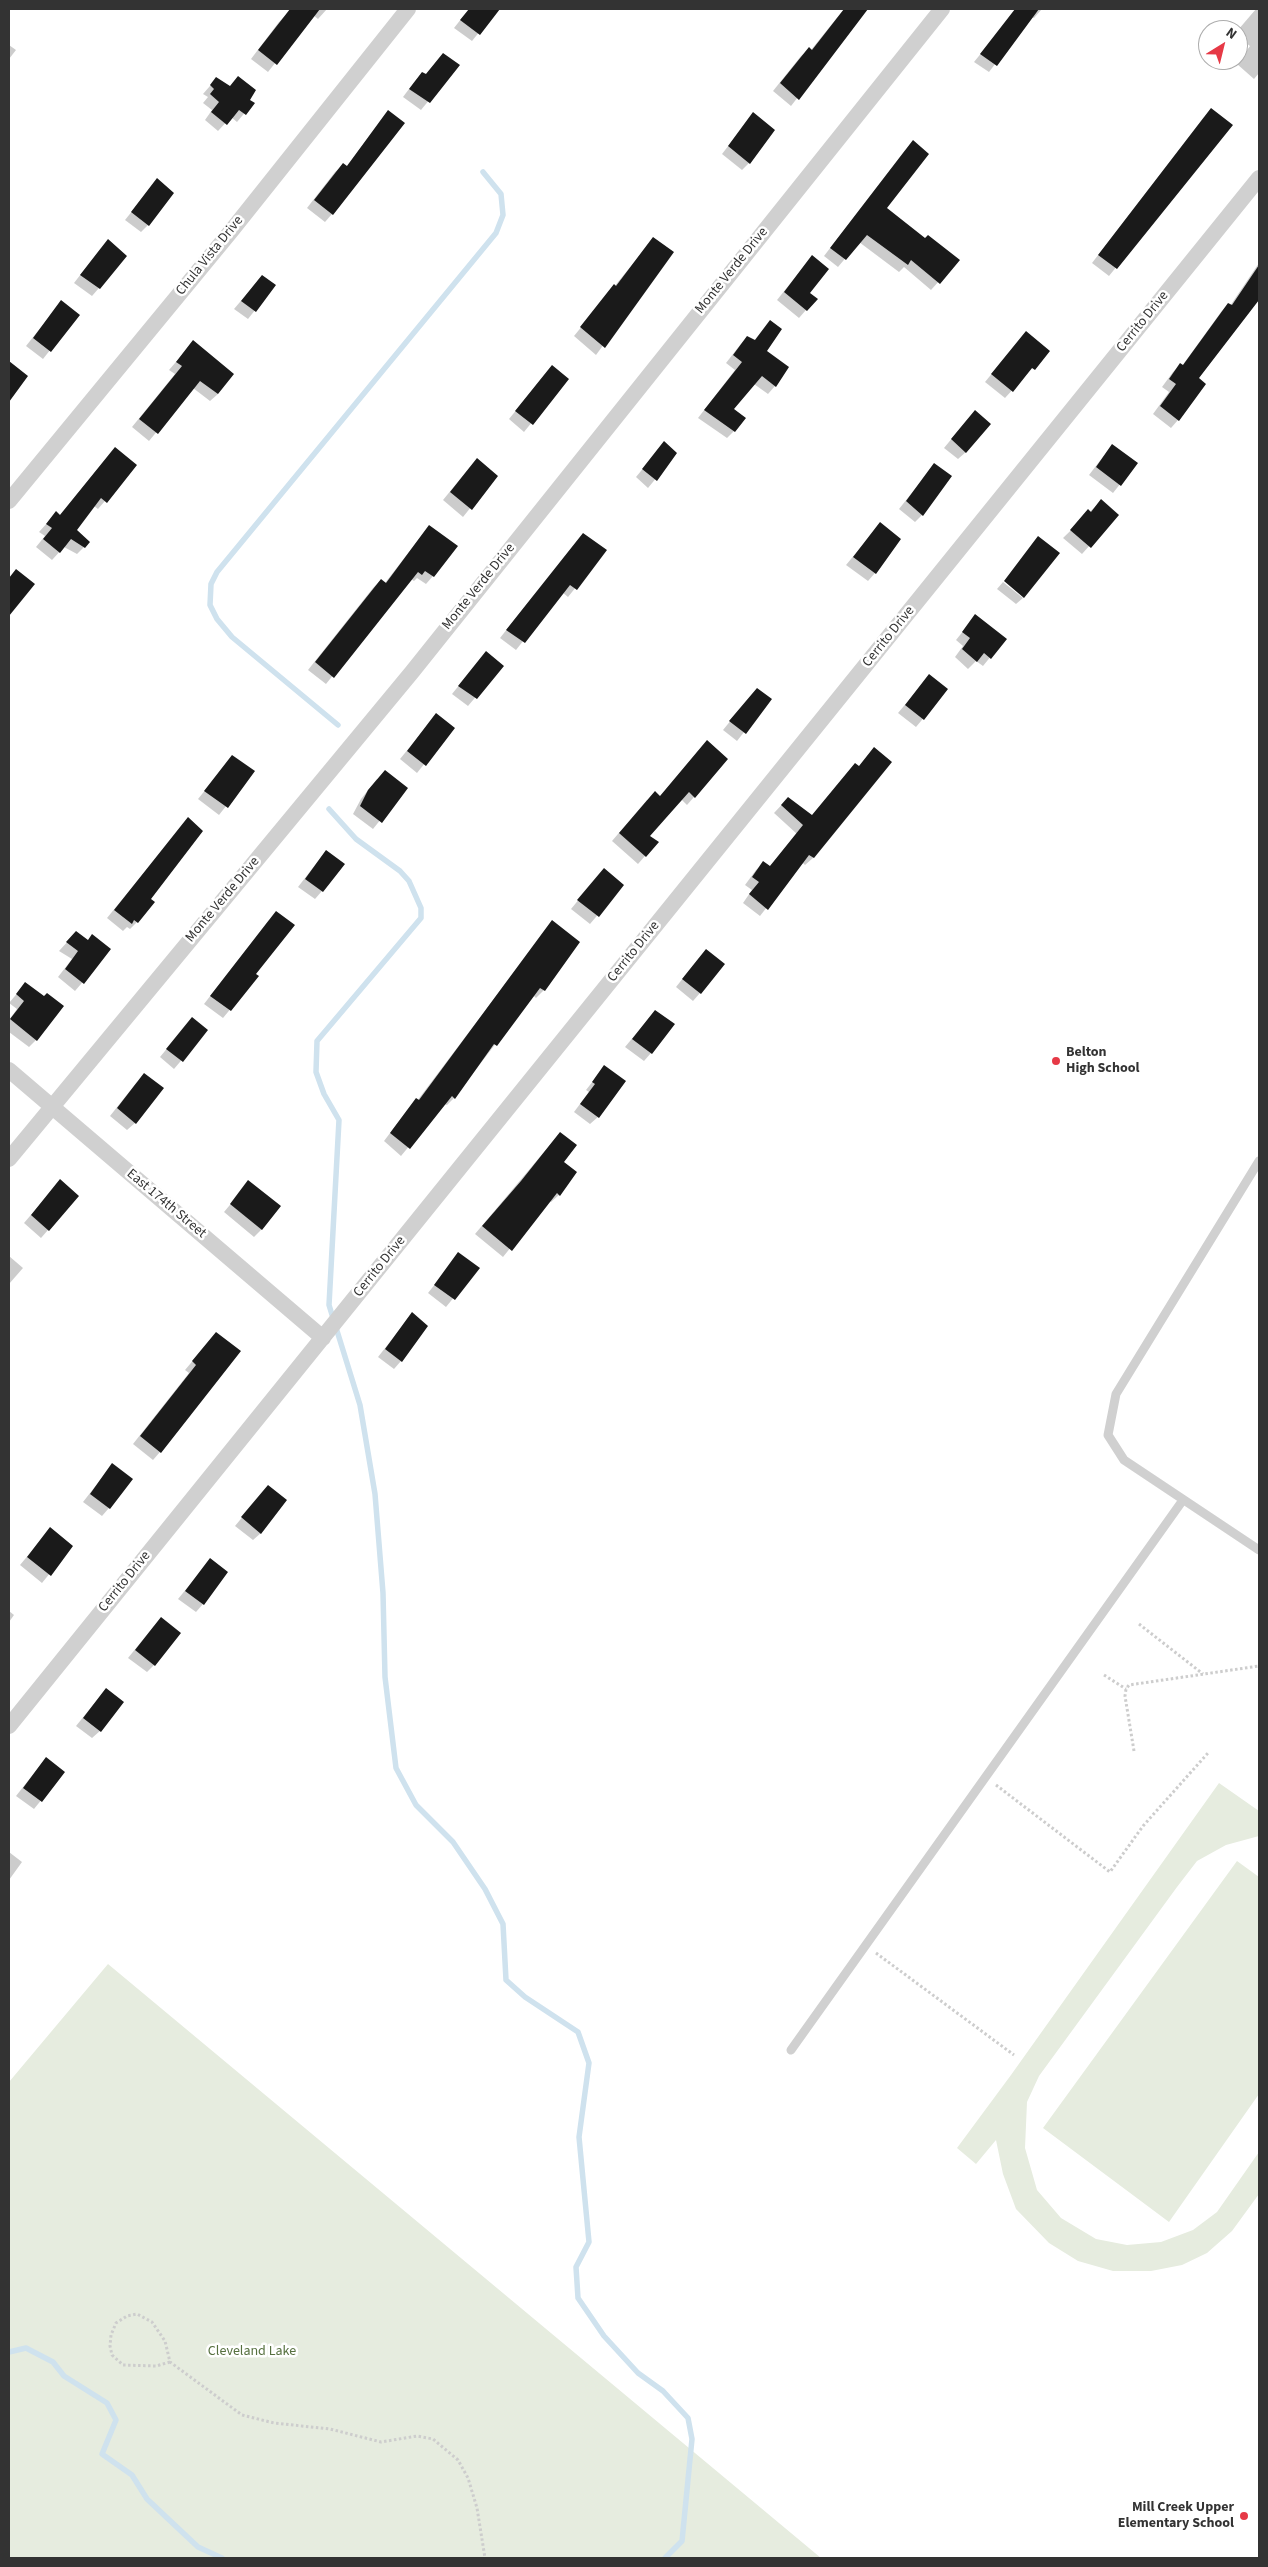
<!DOCTYPE html>
<style>
body{margin:0}
#map{position:relative;width:1268px;height:2567px;overflow:hidden;background:#fff;font-family:"Source Sans 3",sans-serif}
canvas{display:block}
.frame{position:absolute;inset:0;border:10px solid #333;pointer-events:none}
.north{position:absolute;left:1198px;top:20px;width:50px;height:50px;box-sizing:border-box;background:#fff;border:1px solid #adadad;border-radius:50%;rotate:36deg;font-size:14px;font-weight:700;line-height:20px;text-align:center;color:#333}
.north::after{content:'';display:block;margin:auto;width:18px;height:22px;background:#e63946;clip-path:polygon(50% 0,100% 100%,50% 72%,0 100%)}
</style>
<div id="map">
<canvas width="1268" height="2567"></canvas>
<div class="frame"></div>
<div class="north">N</div>
</div>
<script>
const c = document.querySelector('canvas').getContext('2d');
c.lineJoin = 'round';
function paint(path, color) { c.fillStyle = color; c.fill(path, 'evenodd'); }
const shape = rows => new Path2D(rows.map(r => 'M' + r).join(''));
function stroke(path, color, width, dash) { c.strokeStyle = color; c.lineWidth = width; c.lineCap = dash ? 'butt' : 'round'; c.setLineDash(dash || []); c.stroke(path); }
function label(font, color, halo, rows, align = 'center') {
  c.font = font + ' "Source Sans 3",sans-serif'; c.lineWidth = 5; c.setLineDash([]); c.textBaseline = 'middle'; c.strokeStyle = halo; c.fillStyle = color; for (const [text, x, y, turn = 0] of rows) {
    c.save(); c.translate(x, y); c.rotate((+turn || 0) * Math.PI / 180); c.textAlign = isNaN(turn) ? turn : align; if (halo) c.strokeText(text, 0, 0); c.fillText(text, 0, 0); c.restore();
  }
}
paint(shape([
 [1219,1783,1259,1811,1259,1836,1226,1845,1197,1861,1177,1887,1039,2076,1027,2102,1025,2148,1037,2190,1061,2218,1096,2239,1127,2245,1161,2242,1193,2230,1217,2212,1259,2152,1259,2194,1232,2231,1207,2253,1182,2265,1151,2271,1113,2271,1078,2261,1049,2243,1016,2209,1003,2174,996,2140,976,2164,957,2148,1011,2075],
 [1237,1861,1259,1877,1259,2094,1169,2222,1043,2128],
 [108,1964,821,2558,9,2558,9,2082]
]), '#e6ecdf');
paint(shape([
 [295,9,327,9,318,19,313,15,268,72,251,59,279,22,286,15,289,17],
 [469,9,498,9,472,41,454,28],
 [844,9,867,9,791,106,773,91,801,56,809,49,811,50],
 [1017,9,1042,9,1034,18,1031,17,989,72,974,62],
 [1256,9,1259,9,1259,73,1254,79,1237,64,1250,46,1238,37,1238,30],
 [9,45,16,50,9,59],
 [443,54,458,65,421,110,403,97,415,81,422,73,425,75],
 [216,79,253,103,237,122,231,117,218,131,205,120,212,110,203,103,208,97,203,94],
 [388,112,332,214,325,222,307,208,335,172,343,165,346,167],
 [753,114,749,163,742,170,722,154],
 [1204,117,1231,125,1109,276,1092,263],
 [906,149,885,208,925,240,958,260,931,290,904,267,899,272,859,242,838,267,824,256],
 [157,180,148,225,141,232,125,220],
 [653,239,672,252,596,355,574,336],
 [101,248,99,288,92,296,74,283],
 [1259,263,1259,299,1198,379,1178,420,1171,428,1153,414,1169,392,1162,387,1173,372,1180,365,1182,366,1221,312,1228,304,1230,306],
 [805,265,808,293,806,310,799,318,777,300],
 [262,276,275,285,248,319,234,309],
 [61,302,78,315,43,359,26,346],
 [770,321,765,351,775,386,768,394,754,384,733,409,734,431,727,438,698,418,735,370,726,363,740,345,747,337,754,341],
 [1026,332,1048,351,1005,398,985,382],
 [193,342,218,394,210,401,193,388,149,441,132,427,175,374,169,370],
 [552,366,567,379,524,432,509,419],
 [967,420,966,452,958,459,944,448],
 [664,443,676,454,648,488,636,477],
 [1112,445,1136,464,1113,493,1089,475],
 [115,448,136,465,98,509,94,506,76,531,84,547,77,554,64,547,52,560,36,547,45,536,39,532,56,513,59,516],
 [934,465,922,515,915,522,899,509],
 [470,467,496,476,463,517,443,500],
 [1101,501,1117,515,1082,554,1063,538],
 [880,524,875,573,868,581,846,565],
 [429,526,433,576,426,584,417,578,414,581,411,579,326,684,308,670,373,588,381,580,385,583],
 [605,551,568,597,562,592,516,650,500,638,534,595],
 [1003,582,1023,598,1016,604,997,589],
 [976,615,1005,639,983,666,976,661,968,669,955,657,963,646,956,640],
 [486,652,502,666,468,706,452,694],
 [929,676,947,690,916,727,898,713],
 [750,697,770,699,737,741,723,730],
 [436,715,453,728,417,773,400,759],
 [699,750,694,797,687,805,681,799,648,836,645,856,638,864,612,841,647,800,660,797],
 [232,757,253,772,219,815,198,799],
 [890,762,813,858,805,865,802,862,760,916,743,903,752,890,745,885,756,870,764,863,769,867,797,834,774,813,788,798,812,816,859,767],
 [377,779,406,788,373,829,353,814,361,799],
 [188,819,137,922,130,929,127,927,123,931,107,918],
 [326,851,322,891,315,899,298,887],
 [604,869,623,885,590,924,571,909],
 [269,920,255,975,257,977,223,1018,204,1004],
 [552,922,544,990,536,998,533,995,454,1098,447,1105,444,1104,401,1156,384,1141,409,1108,417,1101],
 [69,940,87,941,110,950,75,991,58,977,72,959,59,951],
 [699,958,700,993,693,1001,676,987],
 [25,984,36,1040,29,1047,9,1032,9,1020,17,1009,9,1003],
 [655,1011,651,1053,644,1061,625,1047],
 [192,1018,207,1030,174,1069,160,1057],
 [604,1067,598,1117,590,1124,574,1112,589,1092,586,1090],
 [137,1082,135,1123,127,1130,110,1116],
 [560,1133,563,1162,559,1195,551,1202,549,1200,503,1257,475,1234],
 [249,1182,262,1229,254,1237,224,1212],
 [53,1189,48,1230,41,1238,24,1223],
 [459,1254,478,1268,446,1307,428,1293],
 [9,1256,23,1268,9,1284],
 [412,1314,401,1361,394,1369,378,1357],
 [216,1333,160,1452,153,1460,133,1444,189,1373,185,1370],
 [112,1465,109,1508,102,1516,83,1502],
 [268,1486,261,1533,253,1540,235,1526],
 [50,1529,72,1546,42,1583,20,1565],
 [210,1560,203,1604,196,1612,178,1599],
 [9,1611,14,1615,9,1622],
 [154,1626,154,1665,147,1672,128,1658],
 [106,1689,100,1731,92,1738,76,1726],
 [46,1758,64,1772,34,1809,16,1796],
 [9,1852,22,1862,9,1880]
]), '#0003');
stroke(shape([
 [338,725,232,637,217,619,210,605,211,584,217,572,496,233,503,215,501,194,483,172],
 [329,809,356,839,400,871,409,881,421,908,421,918,317,1041,316,1072,324,1094,339,1120,329,1305,360,1405,375,1494,383,1593,385,1677,396,1768,416,1805,453,1842,485,1889,503,1924,506,1980,525,1997,578,2032,589,2063,579,2137,589,2242,576,2267,578,2298,604,2336,638,2373,663,2391,688,2418,692,2439,682,2541,665,2558],
 [9,2352,26,2348,53,2362,64,2376,107,2403,116,2420,102,2454,132,2475,147,2499,198,2547,222,2558]
]), '#cfe2ee', 5.5);
paint(shape([
 [290,9,320,9,277,65,258,50],
 [469,9,500,9,480,35,460,20],
 [844,9,868,9,799,100,780,83,809,47,812,50],
 [1015,9,1039,9,997,66,980,54],
 [443,53,460,65,430,103,409,89,422,72,426,74],
 [238,76,256,90,250,100,255,103,246,115,239,110,227,125,211,112,219,102,210,94,214,89,210,85,216,77,230,86],
 [1211,108,1233,125,1117,269,1098,255],
 [388,110,405,123,333,215,314,200,343,163,347,166],
 [753,112,775,130,750,164,728,146],
 [913,140,929,154,887,208,925,238,928,235,960,260,940,284,911,260,908,265,867,235,846,260,830,248],
 [157,178,174,193,149,226,131,212],
 [653,237,674,252,605,348,580,327,614,284,616,286],
 [108,239,127,256,100,289,80,275],
 [812,255,829,269,810,293,818,299,807,311,784,292],
 [1259,265,1259,300,1199,378,1206,384,1179,421,1160,406,1176,384,1169,379,1180,363,1183,365,1228,303,1232,305],
 [262,275,276,285,256,312,241,301],
 [61,300,80,315,51,352,33,338],
 [770,320,782,329,767,351,789,367,776,387,762,376,734,409,746,418,735,432,704,410,742,362,733,355,747,336,755,340],
 [1026,331,1050,351,1035,370,1032,368,1013,392,991,374],
 [193,340,234,374,218,394,200,381,158,434,139,419,182,366,176,362],
 [9,361,28,376,9,402],
 [552,365,569,379,533,425,515,411],
 [975,410,991,424,966,453,951,439],
 [664,441,677,453,657,481,642,469],
 [1112,444,1138,463,1121,486,1096,467],
 [115,447,137,465,107,503,101,498,77,530,90,542,85,548,71,539,60,553,43,539,52,528,46,524,56,511,60,515],
 [477,458,498,476,472,510,450,492],
 [934,463,952,476,923,516,906,501],
 [1101,499,1119,515,1091,548,1070,530,1088,509,1091,512],
 [880,522,901,539,876,574,853,557],
 [429,525,458,546,434,577,425,571,422,575,418,572,334,678,315,662,381,579,386,583],
 [583,533,607,550,577,590,570,585,525,643,506,630],
 [1038,536,1060,553,1024,598,1004,581],
 [16,569,35,584,9,616,9,578],
 [975,614,1007,639,991,659,984,653,977,662,962,649,970,638,962,632],
 [486,651,504,666,477,699,458,686],
 [929,674,948,689,924,720,905,705],
 [757,688,772,699,746,734,729,721],
 [436,713,455,728,426,766,407,751],
 [707,740,728,759,695,798,689,792,650,836,659,842,646,857,619,833,655,791,660,796],
 [874,747,892,762,814,858,809,855,768,910,749,894,759,882,752,877,763,861,770,866,803,825,781,805,788,797,812,815,855,763,859,766],
 [232,755,255,771,228,808,204,791],
 [385,770,408,788,382,823,360,806,368,790],
 [188,817,203,831,151,899,155,902,138,923,134,920,132,924,114,910],
 [326,850,345,864,323,892,305,879],
 [604,868,624,885,599,917,577,900],
 [276,911,295,925,256,974,259,976,231,1011,210,996],
 [552,920,580,942,545,991,540,988,497,1046,494,1044,455,1099,452,1096,410,1149,390,1133,416,1098,419,1100],
 [76,931,88,940,92,934,111,949,84,984,65,969,78,951,66,942],
 [706,949,725,964,701,994,682,979],
 [25,982,44,996,47,993,64,1006,37,1041,10,1019,24,1001,16,994],
 [655,1010,675,1024,652,1054,632,1039],
 [192,1017,208,1030,183,1062,166,1049],
 [604,1065,626,1081,599,1118,580,1104,595,1084,592,1082],
 [144,1073,164,1088,136,1124,117,1108],
 [560,1132,577,1145,564,1162,577,1172,560,1196,557,1193,512,1251,482,1226,521,1181],
 [60,1179,79,1196,49,1231,31,1215],
 [248,1180,281,1206,262,1230,230,1204],
 [458,1252,480,1268,455,1300,434,1285],
 [412,1312,428,1326,402,1362,385,1349],
 [216,1332,241,1351,161,1453,140,1436,196,1365,192,1361],
 [112,1463,133,1479,110,1509,90,1494],
 [268,1485,287,1500,261,1534,241,1517],
 [50,1527,73,1546,51,1576,27,1557],
 [210,1558,228,1572,204,1605,185,1591],
 [161,1617,181,1633,155,1666,135,1650],
 [106,1688,124,1702,101,1732,83,1718],
 [46,1757,65,1772,42,1802,23,1788]
]), '#1a1a1a');
stroke(shape([
 [1139,1624,1203,1674],
 [1104,1675,1126,1689],
 [1134,1751,1125,1696,1126,1689,1129,1685,1259,1666],
 [996,1785,1110,1872,1143,1826,1208,1753],
 [876,1953,1014,2055],
 [170,2362,156,2366,123,2365,112,2355,110,2346,111,2335,116,2323,127,2316,137,2314,152,2322,165,2341,170,2362,242,2415,274,2423,330,2429,381,2442,417,2436,433,2439,458,2460,468,2478,477,2508,485,2558]
]), '#cdcdcd', 3, [2.5, 2.5]);
stroke(shape([
 [1259,1161,1116,1394,1108,1435,1124,1460,1259,1550],
 [791,2050,1183,1500]
]), '#d0d0d0', 9);
stroke(shape([
 [9,501,232,230,408,9],
 [9,1070,323,1338],
 [9,1159,412,672,942,9],
 [9,1726,1259,178]
]), '#d0d0d0', 16);
for (const [x, y, r, color] of [
 [1056,1061,5,"#e63946"],
 [1244,2516,5,"#e63946"]
]) { const dot = new Path2D(); dot.arc(x, y, r, 0, 2 * Math.PI); c.fillStyle = color; c.fill(dot); stroke(dot, '#fff', 2); }
label('14px', '#333', '#fff', [
 ["Chula Vista Drive",210,256,-51],
 ["Monte Verde Drive",732,271,-51],
 ["Cerrito Drive",1143,322,-51],
 ["Monte Verde Drive",479,587,-51],
 ["Cerrito Drive",889,637,-51],
 ["Monte Verde Drive",223,900,-50],
 ["Cerrito Drive",634,952,-51],
 ["East 174th Street",166,1204,40],
 ["Cerrito Drive",380,1267,-51],
 ["Cerrito Drive",125,1582,-51]
]);
label('bold 14px', '#333', '#fff', [
 ["Belton",1066,1053],
 ["High School",1066,1069],
 ["Mill Creek Upper",1234,2508,"right"],
 ["Elementary School",1234,2524,"right"]
], 'left');
label('14px', '#56703f', '#fff', [
 ["Cleveland Lake",252,2352]
]);
</script>
